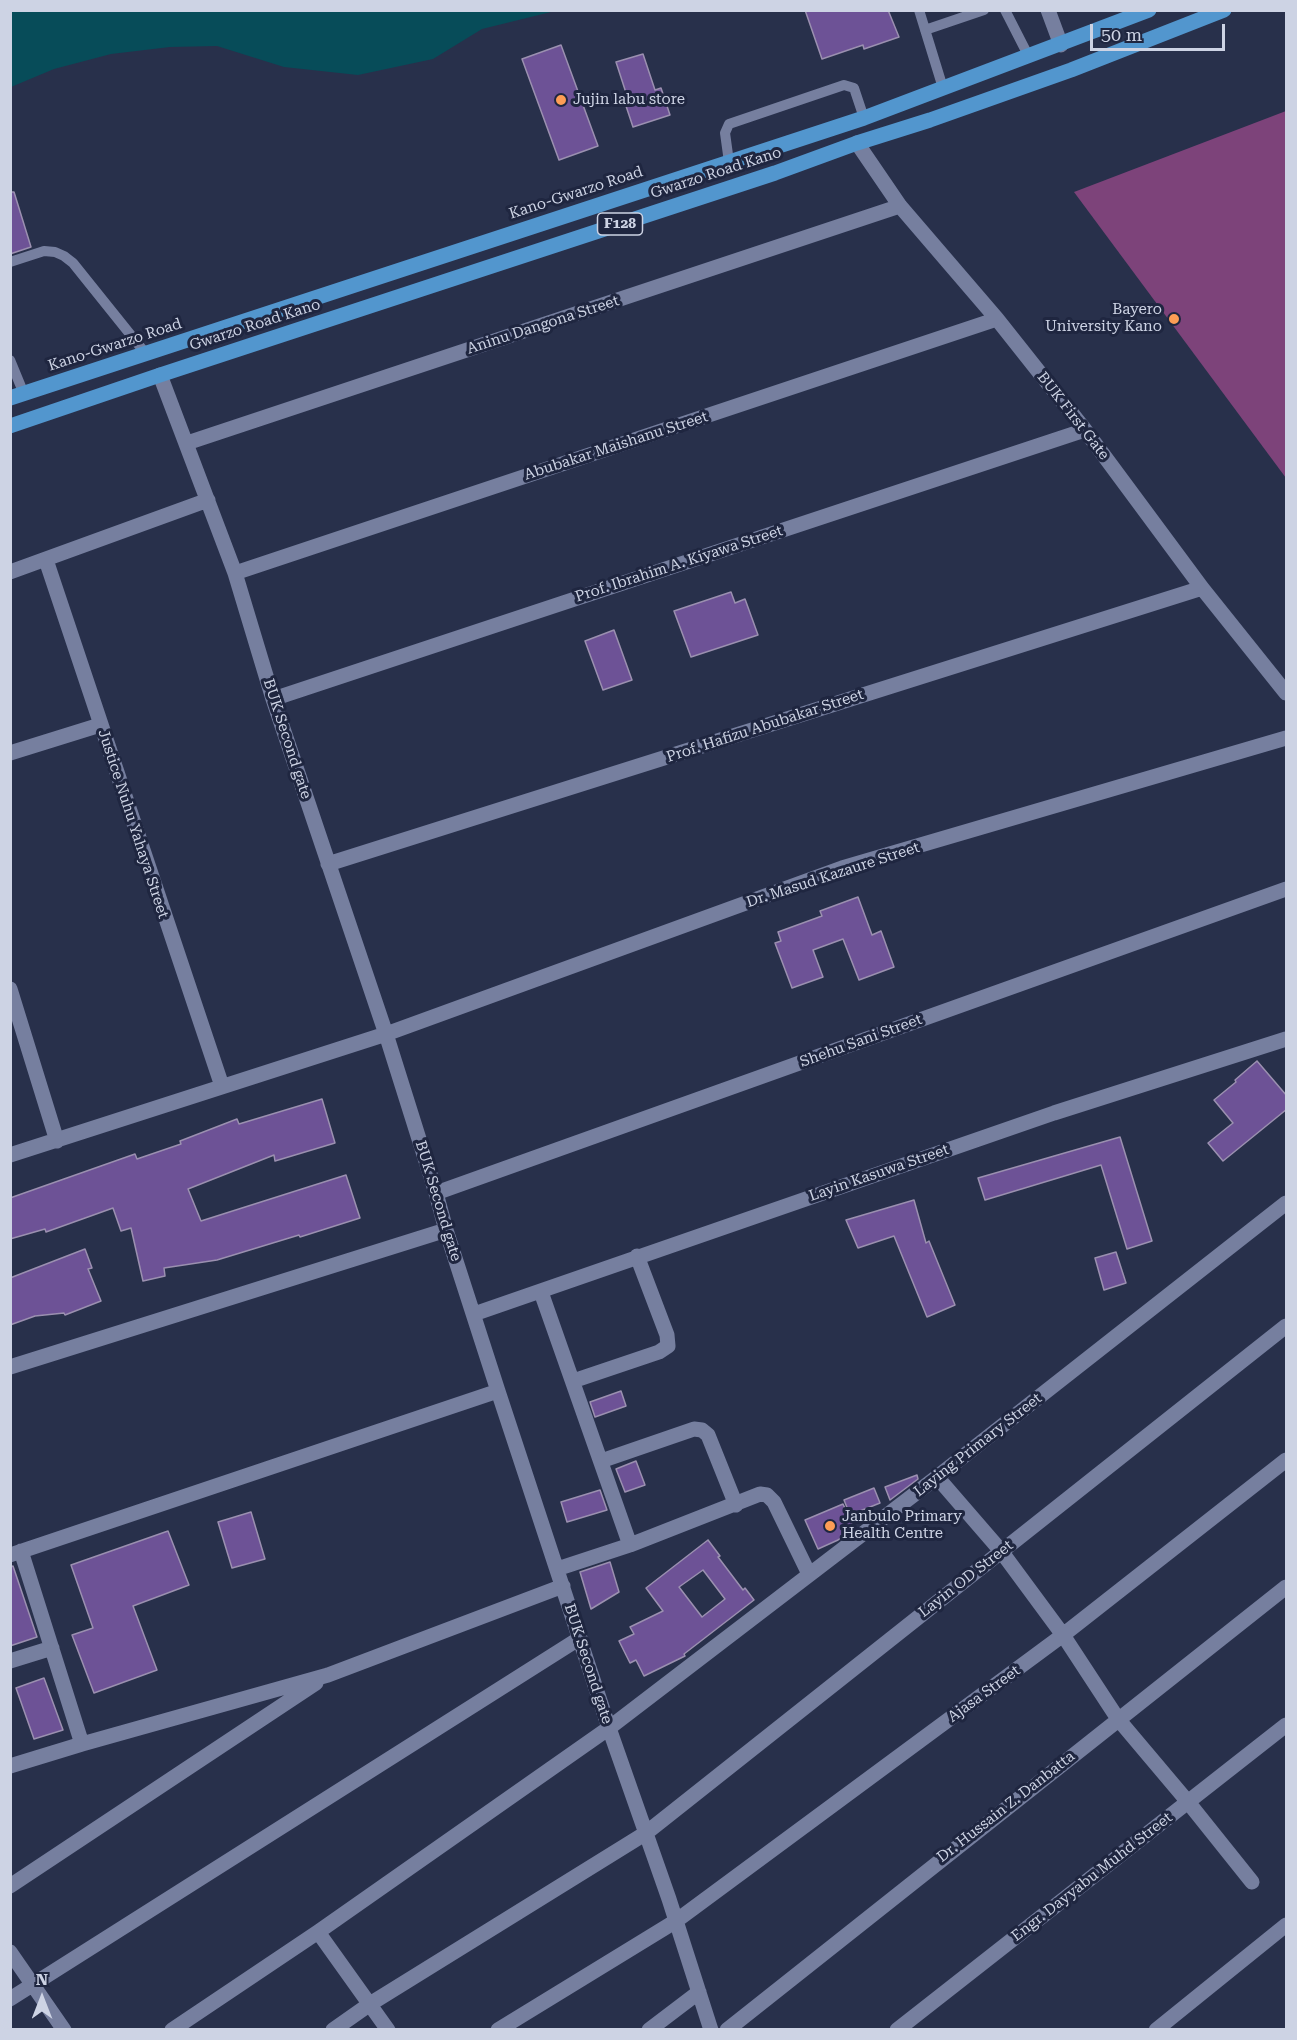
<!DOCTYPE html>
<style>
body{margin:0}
#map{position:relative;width:1297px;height:2040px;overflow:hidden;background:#28304b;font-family:"Roboto Serif",serif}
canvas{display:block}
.frame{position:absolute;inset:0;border:12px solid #cdd3e4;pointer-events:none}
.north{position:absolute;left:12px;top:1968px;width:60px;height:60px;-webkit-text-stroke:4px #1f2640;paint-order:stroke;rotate:0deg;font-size:16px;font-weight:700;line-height:24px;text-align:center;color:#cdd3e4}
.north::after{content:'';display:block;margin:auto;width:21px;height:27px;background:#cdd3e4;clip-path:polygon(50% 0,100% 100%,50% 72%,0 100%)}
.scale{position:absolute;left:1090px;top:24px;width:135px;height:27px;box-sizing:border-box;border:3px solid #cdd3e4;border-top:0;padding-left:8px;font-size:18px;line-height:21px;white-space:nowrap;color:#cdd3e4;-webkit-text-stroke:4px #1f2640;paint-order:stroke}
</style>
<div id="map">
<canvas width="1297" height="2040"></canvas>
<div class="frame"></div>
<div class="north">N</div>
<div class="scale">50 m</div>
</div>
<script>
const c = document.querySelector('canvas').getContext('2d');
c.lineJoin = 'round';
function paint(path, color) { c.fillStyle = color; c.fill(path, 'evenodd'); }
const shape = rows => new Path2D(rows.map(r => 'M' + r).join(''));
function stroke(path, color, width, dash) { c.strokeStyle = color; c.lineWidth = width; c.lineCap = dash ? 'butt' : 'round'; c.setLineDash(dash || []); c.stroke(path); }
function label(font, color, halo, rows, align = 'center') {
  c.font = font + ' "Roboto Serif",serif'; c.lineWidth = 6; c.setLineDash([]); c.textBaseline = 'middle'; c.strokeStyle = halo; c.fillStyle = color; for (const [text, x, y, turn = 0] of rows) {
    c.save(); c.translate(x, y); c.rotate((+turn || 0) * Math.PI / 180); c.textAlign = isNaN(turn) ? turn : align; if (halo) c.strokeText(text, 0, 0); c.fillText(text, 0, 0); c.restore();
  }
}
paint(shape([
 [1286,111,1286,478,1074,192]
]), '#7d437a');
paint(shape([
 [11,10,555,10,555,11,482,29,433,59,358,75,284,67,217,46,170,47,111,54,54,69,11,87]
]), '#074c59');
const building = shape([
 [805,10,888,10,899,37,864,49,863,45,822,59,805,10],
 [561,45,598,146,559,160,522,59,561,45],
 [643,54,655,90,661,88,670,115,633,127,624,100,628,99,616,62,643,54],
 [10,192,14,192,31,247,10,254,10,192],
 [731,592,735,603,745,599,758,635,691,657,674,611,731,592],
 [614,630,632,680,603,690,585,641,614,630],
 [858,897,872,935,881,931,894,967,859,980,843,939,813,950,823,977,792,988,775,943,781,941,778,932,822,916,820,911,858,897],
 [1257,1061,1287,1096,1287,1109,1223,1161,1208,1143,1233,1123,1214,1100,1236,1082,1235,1080,1257,1061],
 [322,1099,335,1143,275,1161,274,1155,188,1189,201,1221,346,1175,360,1218,300,1237,299,1235,217,1260,164,1268,165,1276,143,1281,131,1228,121,1231,113,1208,46,1232,45,1229,10,1239,10,1198,135,1154,137,1159,181,1144,180,1141,237,1119,239,1124,322,1099],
 [1120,1137,1152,1241,1127,1249,1101,1165,985,1200,978,1178,1120,1137],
 [914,1200,926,1243,929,1241,955,1305,927,1317,894,1236,858,1248,846,1220,914,1200],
 [85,1249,92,1268,88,1269,101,1301,65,1315,64,1313,35,1316,10,1325,10,1278,85,1249],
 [1116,1252,1126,1283,1104,1290,1095,1258,1116,1252],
 [621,1391,626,1406,595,1417,590,1402,621,1391],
 [636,1461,645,1485,625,1492,616,1469,636,1461],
 [917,1475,918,1479,890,1500,885,1487,917,1475],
 [874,1488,880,1503,850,1515,844,1500,874,1488],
 [600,1490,607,1510,567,1522,561,1502,600,1490],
 [843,1504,854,1528,838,1540,818,1549,805,1520,843,1504],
 [251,1512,265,1559,232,1568,218,1522,251,1512],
 [168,1531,189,1585,133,1606,157,1670,94,1693,72,1635,93,1628,71,1565,168,1531],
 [708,1540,720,1556,718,1557,743,1590,745,1588,754,1600,684,1654,685,1656,644,1676,636,1660,630,1663,619,1641,634,1634,630,1627,663,1611,646,1588,708,1540],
 [703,1570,725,1599,702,1617,679,1587,703,1570],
 [610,1562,619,1592,591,1609,580,1572,610,1562],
 [13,1566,37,1637,10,1646,10,1567,13,1566],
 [44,1678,63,1730,34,1739,16,1688,44,1678]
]);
paint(building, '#6d5296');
stroke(building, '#9b90b0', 1.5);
stroke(shape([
 [919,10,943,88],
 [1005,10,1029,57],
 [925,30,984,10],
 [729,162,725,133,729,124,844,85,854,88,864,118],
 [10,262,44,251,55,252,64,256,73,263,146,354],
 [10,360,24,394]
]), '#767f9f', 10);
stroke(shape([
 [1048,10,1061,45],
 [857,143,900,206,997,319,1085,430,1202,588,1286,693],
 [160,375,235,573,273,699,386,1034,436,1193,446,1230,498,1391,609,1728,669,1899,711,2030],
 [187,443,900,206],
 [46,560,222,1086],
 [10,572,208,500],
 [235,573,997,319],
 [273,699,1085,430],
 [10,753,100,725],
 [328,864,1202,588],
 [10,989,57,1141],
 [10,1155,386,1034,842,868,1286,738],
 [436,1193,1286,889],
 [541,1292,630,1545],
 [474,1314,1054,1113,1286,1039],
 [10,1367,446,1230],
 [573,1381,659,1352,668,1346,667,1335,637,1256],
 [601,1461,694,1429,702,1430,708,1435,736,1505],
 [937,1477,1001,1551,1063,1635,1118,1719,1188,1802,1252,1882],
 [21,1551,82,1744],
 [10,1555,498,1391],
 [557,1569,630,1545,760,1494,767,1495,774,1502,809,1574],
 [10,1661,52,1648],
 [10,1766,82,1744,328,1675,563,1586],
 [10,1886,316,1683],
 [318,1932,388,2030],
 [10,1952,64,2030],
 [10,1999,580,1638],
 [172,2030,318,1932,609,1728,937,1477,1286,1203],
 [333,2030,370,2004,646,1833,1286,1326],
 [498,2030,676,1921,1063,1635,1286,1460],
 [649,2030,699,1992],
 [727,2030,1286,1587],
 [897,2030,1286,1725],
 [1156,2030,1286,1925]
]), '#767f9f', 15);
stroke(shape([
 [10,398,864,118,1149,10],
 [10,426,160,375,775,173,857,143,930,120,1071,70,1224,10]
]), '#5296ce', 15);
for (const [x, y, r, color] of [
 [561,100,6,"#fd9d55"],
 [1174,319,6,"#fd9d55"],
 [830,1526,6,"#fd9d55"]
]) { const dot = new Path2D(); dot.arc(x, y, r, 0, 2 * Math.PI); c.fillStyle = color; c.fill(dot); stroke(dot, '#1f2640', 2); }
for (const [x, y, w] of [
 [620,224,45]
]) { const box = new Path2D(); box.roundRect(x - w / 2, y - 11, w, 22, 4.5); c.fillStyle = '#1f2640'; c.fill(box); stroke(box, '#cdd3e4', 1.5); }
label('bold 14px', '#cdd3e4', null, [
 ["F128",620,224]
]);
label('15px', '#cdd3e4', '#1f2640', [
 ["Jujin labu store",573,100],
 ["Bayero",1162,310,"right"],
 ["University Kano",1162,327,"right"],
 ["Janbulo Primary",842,1517],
 ["Health Centre",842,1534]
], 'left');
label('15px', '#cdd3e4', '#1f2640', [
 ["Gwarzo Road Kano",716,173,-18],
 ["Kano-Gwarzo Road",576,193,-18],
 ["Gwarzo Road Kano",255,325,-18],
 ["Aninu Dangona Street",543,325,-18],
 ["Kano-Gwarzo Road",115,345,-18],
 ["BUK First Gate",1073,416,52],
 ["Abubakar Maishanu Street",616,446,-18],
 ["Prof. Ibrahim A. Kiyawa Street",679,564,-18],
 ["Prof. Hafizu Abubakar Street",765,726,-18],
 ["BUK Second gate",287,739,72],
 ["Justice Nuhu Yahaya Street",133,824,72],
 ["Dr. Masud Kazaure Street",833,875,-18],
 ["Shehu Sani Street",861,1041,-20],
 ["Layin Kasuwa Street",879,1173,-19],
 ["BUK Second gate",438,1201,73],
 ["Laying Primary Street",978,1445,-38],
 ["Layin OD Street",966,1579,-38],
 ["BUK Second gate",588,1664,72],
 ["Ajasa Street",984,1694,-36],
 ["Dr. Hussain Z. Danbatta",1006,1807,-38],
 ["Engr. Dayyabu Muhd Street",1092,1877,-38]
]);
</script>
